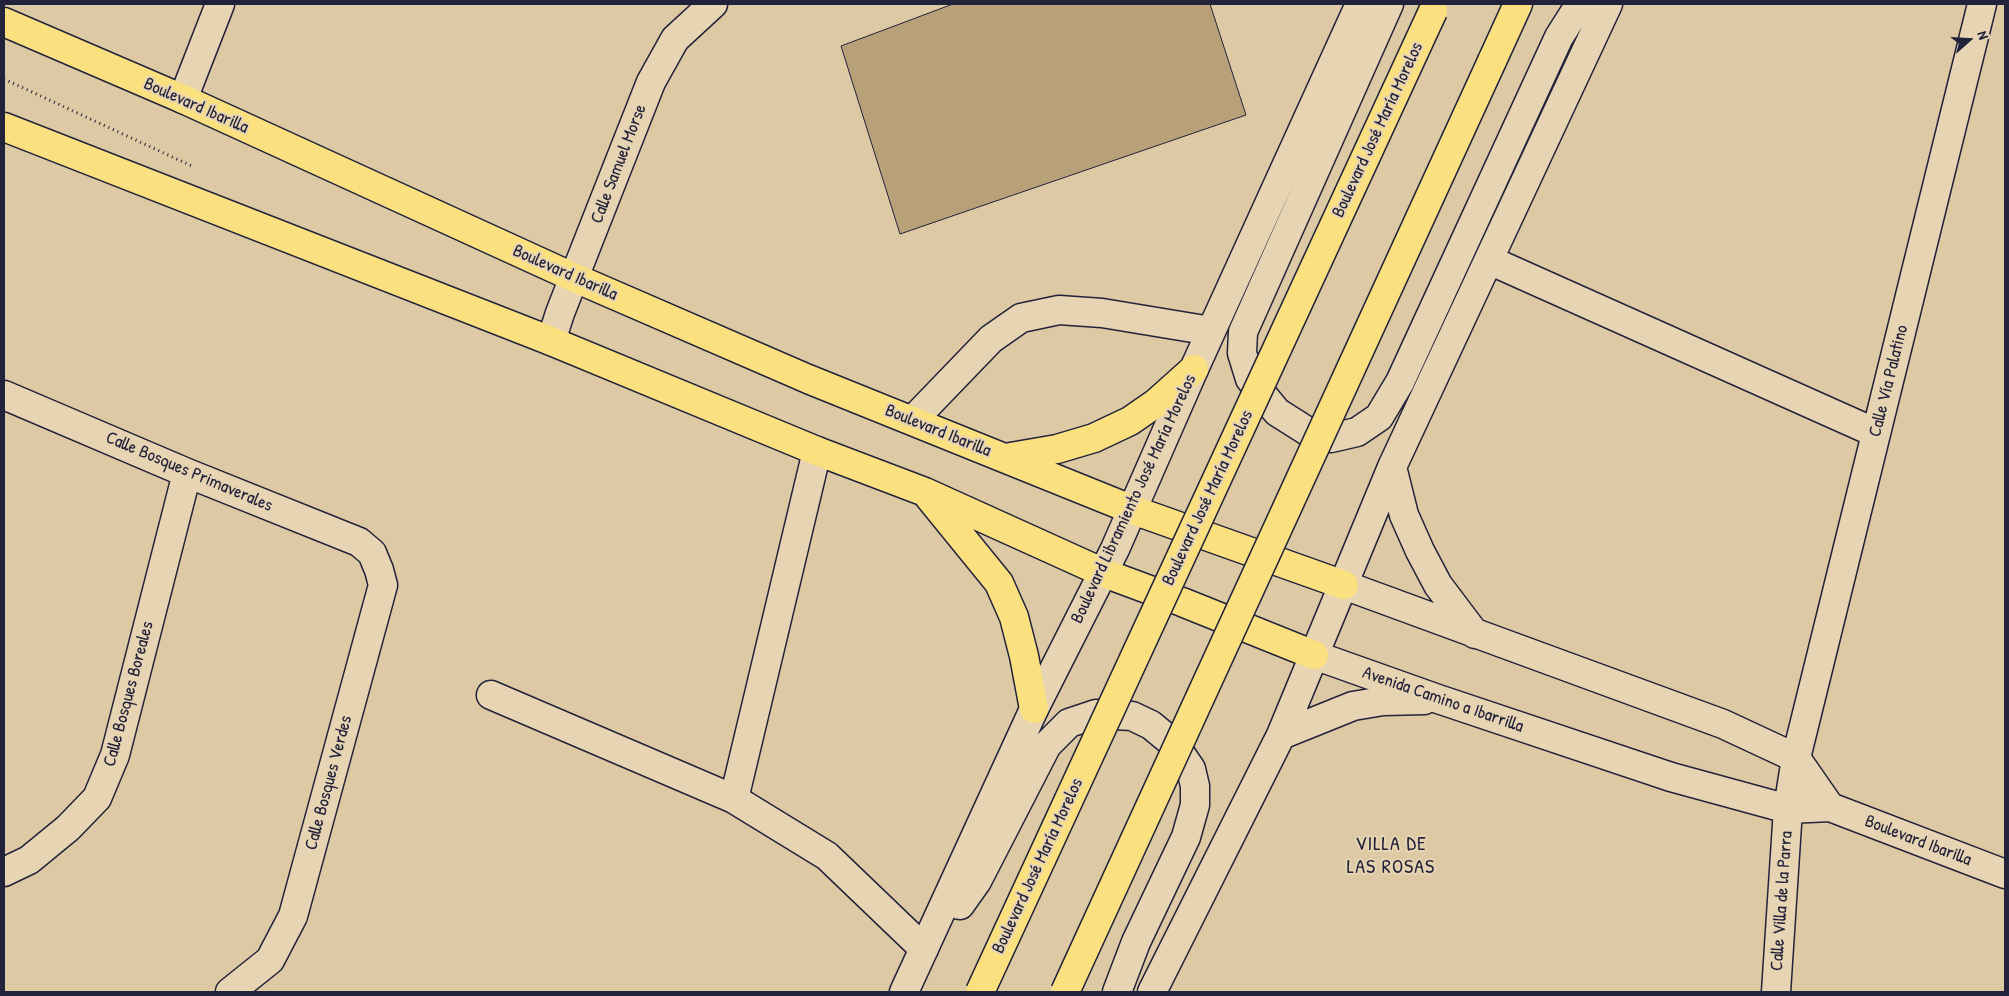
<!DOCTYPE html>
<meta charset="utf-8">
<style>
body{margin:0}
#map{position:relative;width:2009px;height:996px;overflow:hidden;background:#ddc9a3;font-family:"Patrick Hand",sans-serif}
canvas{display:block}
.frame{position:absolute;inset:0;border:5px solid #22223b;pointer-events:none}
.north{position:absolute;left:1944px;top:15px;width:50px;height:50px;-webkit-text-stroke:4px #e6d4b2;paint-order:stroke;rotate:71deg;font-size:14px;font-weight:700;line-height:20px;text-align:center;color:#22223b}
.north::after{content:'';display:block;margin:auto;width:18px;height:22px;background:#22223b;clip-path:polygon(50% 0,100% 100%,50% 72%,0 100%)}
</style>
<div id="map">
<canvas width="2009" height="996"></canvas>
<div class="frame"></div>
<div class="north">N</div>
</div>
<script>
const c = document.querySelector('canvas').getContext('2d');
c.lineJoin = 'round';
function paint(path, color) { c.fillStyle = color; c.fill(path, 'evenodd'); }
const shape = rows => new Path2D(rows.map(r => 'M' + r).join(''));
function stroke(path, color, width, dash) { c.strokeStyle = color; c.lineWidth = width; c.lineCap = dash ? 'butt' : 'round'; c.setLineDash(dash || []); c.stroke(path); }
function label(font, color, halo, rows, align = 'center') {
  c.font = font + ' "Patrick Hand",sans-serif'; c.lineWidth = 4; c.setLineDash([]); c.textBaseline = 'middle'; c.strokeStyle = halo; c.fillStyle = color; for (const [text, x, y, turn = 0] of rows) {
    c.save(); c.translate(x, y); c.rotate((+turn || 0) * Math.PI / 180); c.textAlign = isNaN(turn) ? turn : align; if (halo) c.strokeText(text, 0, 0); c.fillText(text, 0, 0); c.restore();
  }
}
const building = shape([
 [953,4,1210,4,1246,115,900,234,841,46,953,4]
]);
paint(building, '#b8a178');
stroke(building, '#22223b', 1);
const minor = shape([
 [1389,4,1243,332,1242,353,1250,379,1277,412,1307,431,1331,438,1357,432,1379,417,1400,382,1559,37,1580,4],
 [183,99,220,4],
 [1489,260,1876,433],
 [551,341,560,313,651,82,675,39,713,4],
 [4,395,187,473,359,542,372,553,379,570,383,585,293,916,270,960,230,992],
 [913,420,991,339,1021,318,1059,310,1102,313,1211,331],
 [1392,467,1404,515,1420,551,1438,585,1475,634],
 [1344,585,1723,724,1796,758],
 [1314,655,1438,699,1671,777,1788,809,1830,807,2005,874],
 [491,695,734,799,827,856,924,949],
 [1281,735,1353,706,1383,701,1424,700],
 [1796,758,1830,807],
 [734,799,817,451],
 [4,872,29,860,68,828,97,798,115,755,187,473],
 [960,905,977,881,1047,745,1069,723,1096,714,1132,716,1151,725,1174,744,1191,769,1195,786,1195,805,1186,837,1136,942,1117,992],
 [904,992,1034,709,1115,549,1194,369,1360,4],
 [1152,992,1281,735,1392,467,1608,4],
 [1776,992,1788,809,1796,758,1982,4]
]);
const major = shape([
 [4,22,183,99,575,278,808,379,1133,510,1344,585],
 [1492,61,1518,4],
 [4,127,551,341,817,451,925,492,1104,573,1182,602,1314,655],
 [1005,458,1057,449,1094,438,1130,421,1156,403,1194,369],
 [929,497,999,583,1014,617,1024,656,1034,709]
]);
stroke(minor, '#22223b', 31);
stroke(major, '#22223b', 31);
stroke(shape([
 [4,79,194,167]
]), '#22223b', 3, [1, 4]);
stroke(minor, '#e6d4b2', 28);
stroke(major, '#fbe080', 28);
const majorBridge = shape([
 [980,992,1433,11],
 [1065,992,1492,61]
]);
stroke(majorBridge, '#22223b', 31, []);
stroke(majorBridge, '#fbe080', 28);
label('18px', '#22223b', '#e6d4b2', [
 ["Boulevard Ibarilla",196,106,24],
 ["Boulevard José María Morelos",1378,130,-65],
 ["Calle Samuel Morse",619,164,-69],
 ["Boulevard Ibarilla",565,273,24],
 ["Calle Vía Palatino",1889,381,-76],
 ["Boulevard Ibarilla",938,431,22],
 ["Calle Bosques Primaverales",189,472,23],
 ["Boulevard José María Morelos",1208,498,-65],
 ["Boulevard Libramiento José María Morelos",1134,499,-65],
 ["Calle Bosques Boreales",129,694,-75],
 ["Avenida Camino a Ibarrilla",1443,700,19],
 ["Calle Bosques Verdes",329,783,-75],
 ["Boulevard Ibarilla",1918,841,21],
 ["Boulevard José María Morelos",1038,866,-65],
 ["Calle Villa de la Parra",1782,901,-86]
]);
c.letterSpacing = '1px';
label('20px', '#22223b', '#e6d4b2', [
 ["VILLA DE",1391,845],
 ["LAS ROSAS",1391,868]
]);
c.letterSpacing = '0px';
</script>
